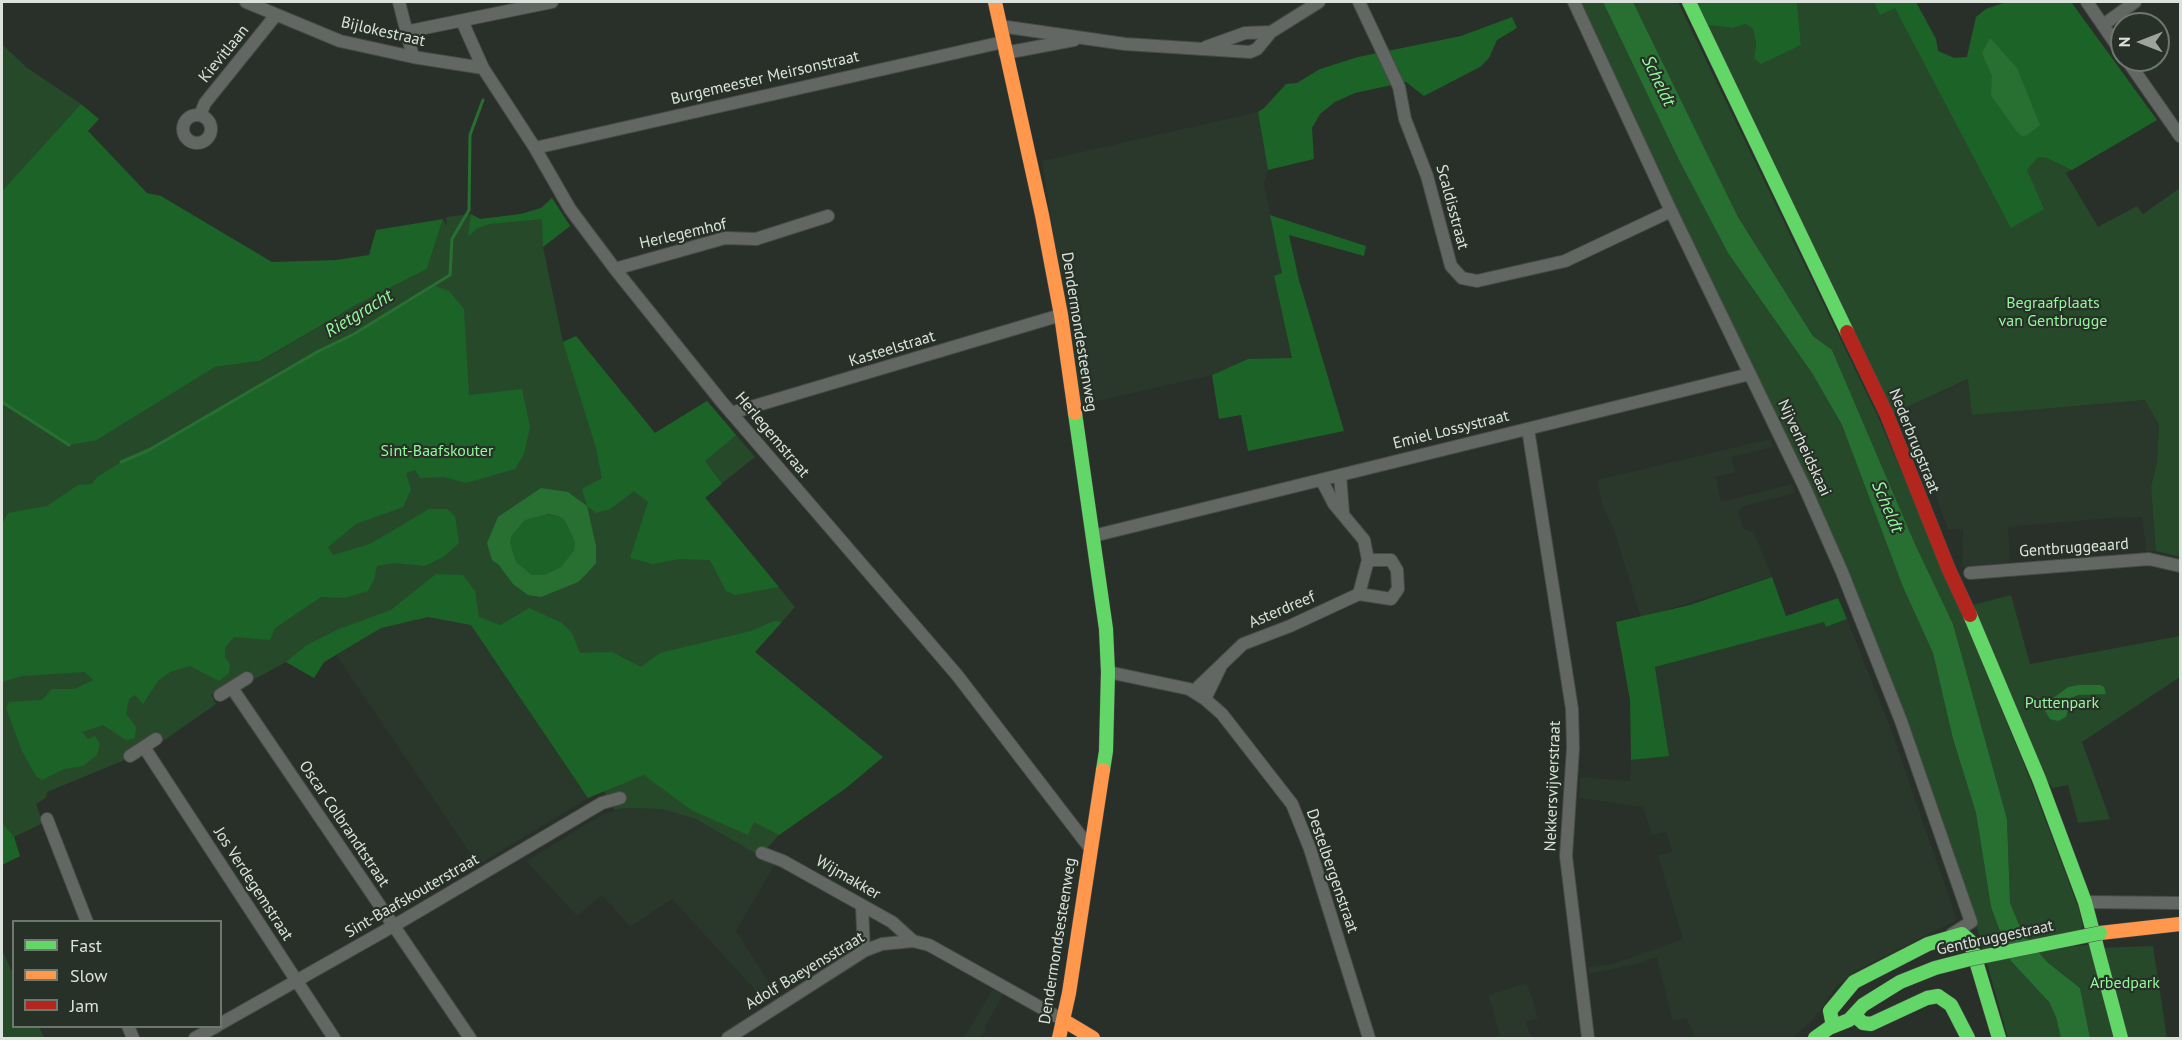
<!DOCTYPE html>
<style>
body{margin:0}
#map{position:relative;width:2182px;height:1040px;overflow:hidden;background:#292f29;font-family:"PT Sans",sans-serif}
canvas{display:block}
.frame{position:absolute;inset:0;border:3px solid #dbe2db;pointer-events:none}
.legend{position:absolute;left:12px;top:920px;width:210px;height:108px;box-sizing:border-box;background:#273127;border:2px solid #6f786f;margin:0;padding:8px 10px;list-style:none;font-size:18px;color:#dbe2db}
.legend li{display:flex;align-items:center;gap:12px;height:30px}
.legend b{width:30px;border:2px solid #6f786f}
.north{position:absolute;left:2110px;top:12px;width:60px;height:60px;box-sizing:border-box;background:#273127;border:2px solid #6f786f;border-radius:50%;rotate:270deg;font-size:16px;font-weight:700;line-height:24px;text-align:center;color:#dbe2db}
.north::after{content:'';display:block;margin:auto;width:21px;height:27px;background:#9da39d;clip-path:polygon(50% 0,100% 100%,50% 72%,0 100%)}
</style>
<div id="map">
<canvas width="2182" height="1040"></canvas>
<div class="frame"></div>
<ul class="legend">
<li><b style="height:8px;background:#63d668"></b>Fast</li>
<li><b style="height:8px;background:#ff974d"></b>Slow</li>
<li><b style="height:8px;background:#b3261e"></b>Jam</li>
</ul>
<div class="north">N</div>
</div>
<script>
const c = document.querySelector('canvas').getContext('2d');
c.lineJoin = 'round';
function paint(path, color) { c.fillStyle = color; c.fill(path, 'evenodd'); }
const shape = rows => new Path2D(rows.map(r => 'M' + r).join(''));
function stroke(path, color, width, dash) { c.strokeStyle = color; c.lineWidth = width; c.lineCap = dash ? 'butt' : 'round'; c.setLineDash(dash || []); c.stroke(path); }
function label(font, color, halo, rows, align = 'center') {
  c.font = font + ' "PT Sans",sans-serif'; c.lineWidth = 4.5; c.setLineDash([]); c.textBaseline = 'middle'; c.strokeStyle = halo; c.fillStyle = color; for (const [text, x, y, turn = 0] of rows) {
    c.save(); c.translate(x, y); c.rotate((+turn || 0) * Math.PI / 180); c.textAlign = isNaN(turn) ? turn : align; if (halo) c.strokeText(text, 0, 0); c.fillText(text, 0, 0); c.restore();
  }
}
paint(shape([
 [1258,112,1268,170,1264,184,1283,274,1274,277,1293,359,1248,359,1212,375,1080,405,1042,161],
 [1969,379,1973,415,2145,400,2159,425,2157,462,2151,487,2156,551,2146,551,2142,517,2110,518,2008,527,2010,562,1962,567,1963,529,1948,529,1904,409],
 [1770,439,1774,447,1731,457,1735,472,1716,477,1721,502,1792,484,1795,493,1743,506,1738,513,1743,528,1750,532,1753,530,1772,577,1641,618,1614,530,1602,505,1597,480],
 [428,617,471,625,588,798,478,865,336,655,381,628],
 [1847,619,1892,732,1957,920,1857,970,1837,986,1814,1019,1792,1038,1696,1038,1686,1018,1673,1021,1657,957,1645,960,1645,962,1589,974,1589,967,1613,964,1683,939,1658,856,1672,851,1666,832,1652,835,1643,807,1579,798,1580,777,1630,781,1631,760,1669,755,1655,667,1824,621,1827,627],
 [624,808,662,809,696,819,775,864,736,931,778,996,766,1002,672,899,630,927,602,895,577,916,526,861,603,814],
 [1527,983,1538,1018,1526,1022,1531,1038,1492,1038,1500,1035,1488,995],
 [994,987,1004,993,985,1027,985,1034,981,1034,981,1038,964,1038]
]), '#29382a');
paint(shape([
 [1581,2,1603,2,1678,158,1728,253,1812,373,1842,425,1903,587,1933,653,1953,739,1976,813,1991,907,2011,961,2049,1002,2056,1017,2061,1038,2008,1038,1975,921,1809,484,1676,208],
 [1633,2,1678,2,1879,419,1950,586,2030,779,2078,907,2083,925,2075,946,2094,944,2095,948,2153,946,2167,1038,2090,1038,2080,988,2047,962,2023,934,2010,903,2007,819,1953,624,1915,544,1832,350,1813,336,1738,217],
 [1797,2,1874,2,1875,4,1895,8,1938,51,1954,58,1967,57,1976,17,1986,9,2007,2,2071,2,2157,120,2066,173,2098,227,2137,206,2143,214,2180,188,2180,557,2156,551,2151,487,2157,462,2159,425,2145,400,1972,415,1968,379,1892,414,1707,25,1732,28,1746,24,1753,29,1756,43,1754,58,1801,45],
 [2,44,26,67,81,104,2,191],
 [552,198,570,226,543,247,563,342,576,336,655,433,707,401,755,457,705,497,795,607,755,652,883,757,846,788,779,835,760,856,696,819,662,809,624,808,615,810,604,791,588,798,471,625,428,617,381,628,324,662,314,678,286,662,255,679,249,670,211,695,216,704,163,741,157,732,124,754,127,759,47,792,46,798,36,804,43,823,14,837,20,856,2,865,2,402,29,421,97,440,215,367,261,361,356,305,427,269,443,219,447,226,446,217,471,214,480,219,521,214,541,208],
 [2011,595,2030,664,2180,636,2180,677,2082,742,2110,819,2078,823,2068,785,2053,788,2043,776,1973,605],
 [2,950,13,974,14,1026,39,1027,44,1038,2,1038]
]), '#264a29');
paint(shape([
 [1694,2,1797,2,1801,45,1761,64,1754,58,1756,43,1753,29,1746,24,1733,28,1707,25],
 [1874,2,1916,2,1936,39,1938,51,1954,58,1967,57,1976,17,1986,9,2007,2,2071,2,2157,120,2072,170,2047,158,2038,157,2027,170,2044,209,2011,228,1895,8,1880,15],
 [1512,17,1517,28,1497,40,1489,58,1480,67,1424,96,1406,82,1355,93,1335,102,1320,114,1312,128,1314,159,1268,170,1258,112,1264,108,1286,84,1297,83,1320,69,1358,57,1461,36],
 [81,104,99,119,88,131,147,193,161,196,272,262,336,260,369,255,376,230,443,219,427,269,356,305,260,361,215,367,97,440,69,445,2,402,2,191],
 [552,198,570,226,543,247,542,219,490,224,477,228,468,237,471,214,480,219,521,214,541,208],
 [1270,215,1366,246,1364,256,1289,235,1299,280,1344,431,1248,451,1241,415,1219,419,1212,375,1248,359,1292,358,1274,276,1282,273],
 [435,286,449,291,464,309,469,395,522,389,530,427,524,454,515,469,466,483,444,477,420,478,415,470,406,473,411,490,403,507,356,524,328,547,333,555,370,544,429,509,447,509,455,516,459,543,443,557,425,566,395,563,377,566,374,580,368,591,344,598,321,597,275,628,270,640,234,637,225,648,225,658,230,664,229,673,219,681,190,666,170,672,158,681,143,704,135,695,129,699,126,714,136,727,135,738,126,740,103,725,82,732,88,739,95,736,100,744,97,755,83,766,64,769,42,780,36,776,22,751,6,708,9,702,42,700,52,689,75,689,93,680,85,672,22,676,2,682,2,524,8,513,47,506,78,485,92,484,97,477,121,462,149,450,317,352,355,334],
 [576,336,655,433,707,401,736,435,705,461,722,484,705,498,779,587,735,595,726,591,710,560,679,559,653,564,630,558,648,502,634,491,610,509,596,513,587,506,582,489,602,478,596,448,563,342],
 [541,514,559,516,565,521,575,542,574,550,561,567,544,575,532,575,516,562,510,544,512,535,525,520],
 [436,574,463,575,475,591,479,617,501,625,529,608,562,623,572,633,580,653,612,652,641,667,660,653,751,631,774,621,782,622,755,652,883,757,846,788,779,835,754,822,748,835,691,810,644,775,588,798,471,625,428,617,381,628,324,662,314,678,286,662,307,645,339,629,391,610],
 [1772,577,1786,616,1838,598,1847,619,1826,627,1824,622,1655,667,1669,756,1631,760,1630,700,1616,622,1690,605],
 [2,823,14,837,20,856,2,865]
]), '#1c6327');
paint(shape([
 [1603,2,1633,2,1738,217,1813,336,1832,350,1915,544,1953,624,2007,819,2010,903,2023,934,2047,962,2080,988,2090,1038,2061,1038,2056,1017,2049,1002,2011,961,1991,907,1976,813,1953,739,1933,653,1903,587,1842,425,1812,373,1728,253,1678,158],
 [1990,38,2017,68,2040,125,2027,135,2022,136,2017,132,1991,95,1992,76,1982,53],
 [541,488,568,492,587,506,596,546,596,563,589,571,578,582,541,597,528,595,513,584,499,565,492,560,487,543,498,517],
 [548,514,559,516,565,521,575,542,574,550,561,567,544,575,532,575,516,562,510,543,512,535,525,520],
 [2079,685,2100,685,2104,687,2106,694,2078,695,2071,698,2066,717,2058,721,2050,719,2037,697,2052,699,2068,687]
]), '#287031');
stroke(shape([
 [2,402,69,445],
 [121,462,149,450,317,352,354,334,450,275,452,239,469,210,470,135,483,100]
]), '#287031', 3);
const street = shape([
 [246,2,340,41,413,57,483,68],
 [399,2,413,57],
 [1359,2,1399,87,1405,119,1427,176,1451,266,1462,278,1477,281,1565,261,1671,211],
 [1574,2,1671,211,1804,486,1842,572,1901,721,1971,922,1952,934],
 [2087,2,2122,53],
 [462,21,483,68,535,148,570,209,615,269,721,401,957,675,1090,848],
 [2103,25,2135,2],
 [1000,26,1125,44,1250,52,1257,49,1271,32,1319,2],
 [405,32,552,2],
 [1206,47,1245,33,1271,32],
 [1005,53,1074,40],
 [2127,60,2180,136],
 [200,115,205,103,276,15],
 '183 129a14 14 0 1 1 28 0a14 14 0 1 1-28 0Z',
 [535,148,1003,42],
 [615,269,725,238,756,239,828,216],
 [731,413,1061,315],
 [1528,429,1572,709,1573,748,1566,856,1588,1038],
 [1340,475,1343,513],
 [1093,536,1750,374],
 [1970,573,2149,559,2180,566],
 [1359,594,1391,599,1398,589,1397,570,1391,560,1368,560],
 [1108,672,1189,689,1205,699,1222,714,1292,804,1310,849,1369,1038],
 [232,688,470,1038],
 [1194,691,1243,644,1290,626,1359,594,1368,560,1364,540,1334,504,1322,481],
 [220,695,247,678],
 [1205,699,1220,668],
 [144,747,334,1038],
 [130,756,156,739],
 [47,819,87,922],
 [762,853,783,861,892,922,913,941],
 [2085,902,2180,903],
 [862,906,864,951],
 [220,1024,402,921,602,803,620,798],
 [128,1026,133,1038],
 [195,1038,217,1026],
 [728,1038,864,951,882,944,913,941,929,945,1063,1020]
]);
const fast = shape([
 [1689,2,1847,332],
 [1075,413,1106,629,1108,672,1106,751,1103,770],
 [1970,615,2039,779,2085,902,2121,1038],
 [1854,1015,1863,1023,1871,1024,1927,998,1938,996,1951,1005,1968,1038],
 [1833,1026,1830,1011,1854,982,1928,944,1962,934,1970,941,1999,1038],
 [1815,1038,1829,1028,1849,1020,1863,1005,1900,982,1935,968,1966,960]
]);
const slow = shape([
 [995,2,1042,215,1061,315,1075,413],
 [2100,933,2180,924],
 [1063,1020,1093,1038],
 [1059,1038,1069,993,1103,770]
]);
const jam = shape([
 [1847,332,1887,415,1949,570,1970,615]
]);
stroke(street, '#474b47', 14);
stroke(fast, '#474b47', 15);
stroke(slow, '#474b47', 15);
stroke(jam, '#474b47', 15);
stroke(street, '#636763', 12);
stroke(fast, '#63d668', 14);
stroke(slow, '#ff974d', 14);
stroke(jam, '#b3261e', 14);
const fastBridge = shape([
 [1966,960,2100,933]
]);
stroke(fastBridge, '#474b47', 15, []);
stroke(fastBridge, '#63d668', 14);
label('16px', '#dbe2db', '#273127', [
 ["Bijlokestraat",383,32,13],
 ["Kievitlaan",224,54,-51],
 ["Burgemeester Meirsonstraat",765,78,-13],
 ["Scaldisstraat",1452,207,75],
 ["Herlegemhof",683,234,-13],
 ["Dendermondesteenweg",1079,332,81],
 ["Kasteelstraat",892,349,-17],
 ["Emiel Lossystraat",1451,430,-14],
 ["Herlegemstraat",772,435,50],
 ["Nederbrugstraat",1914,441,68],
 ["Nijverheidskaai",1804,448,65],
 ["Gentbruggeaard",2074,548,-4],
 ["Asterdreef",1282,610,-23],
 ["Nekkersvijverstraat",1553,786,-88],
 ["Oscar Colbrandtstraat",344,824,56],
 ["Destelbergenstraat",1332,871,71],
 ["Wijmakker",848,878,30],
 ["Jos Verdegemstraat",253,884,57],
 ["Sint-Baafskouterstraat",412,896,-30],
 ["Gentbruggestraat",1995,938,-12],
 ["Dendermondsesteenweg",1058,941,-81],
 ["Adolf Baeyensstraat",805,971,-31]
]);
label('16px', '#93f79b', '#273127', [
 ["Begraafplaats",2053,303],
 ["van Gentbrugge",2053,321],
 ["Sint-Baafskouter",437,451],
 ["Puttenpark",2062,703],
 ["Arbedpark",2125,983]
]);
label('italic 18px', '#96fa9d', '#273127', [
 ["Scheldt",1658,81,64],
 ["Rietgracht",359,314,-31],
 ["Scheldt",1887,507,67]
]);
</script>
